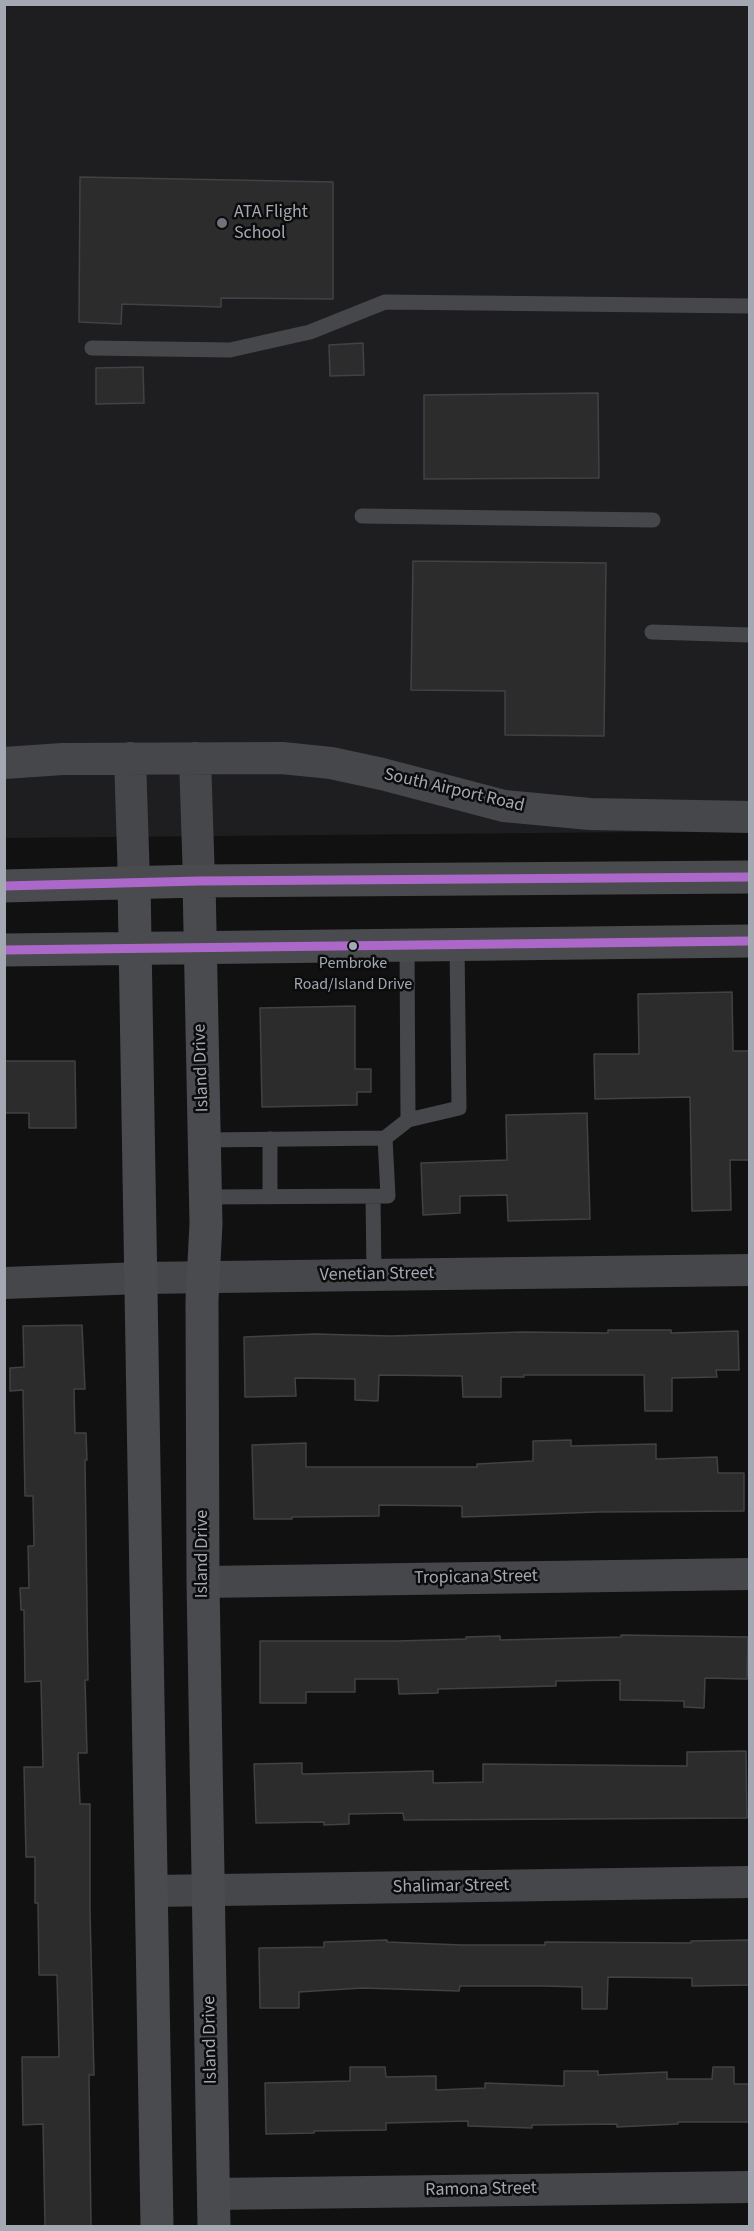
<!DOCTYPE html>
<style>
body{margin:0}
#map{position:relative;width:754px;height:2231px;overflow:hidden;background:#111112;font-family:"Source Sans 3",sans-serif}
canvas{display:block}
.frame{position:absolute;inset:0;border:6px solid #a3a8b2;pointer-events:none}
</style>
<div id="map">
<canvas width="754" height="2231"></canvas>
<div class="frame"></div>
</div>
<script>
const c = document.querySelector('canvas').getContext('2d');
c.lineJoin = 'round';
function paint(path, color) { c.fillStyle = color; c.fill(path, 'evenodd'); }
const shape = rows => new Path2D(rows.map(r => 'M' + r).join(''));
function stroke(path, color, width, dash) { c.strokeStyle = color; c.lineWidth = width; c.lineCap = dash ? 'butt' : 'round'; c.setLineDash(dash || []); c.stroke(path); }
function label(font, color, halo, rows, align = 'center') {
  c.font = font + ' "Source Sans 3",sans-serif'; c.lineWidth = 5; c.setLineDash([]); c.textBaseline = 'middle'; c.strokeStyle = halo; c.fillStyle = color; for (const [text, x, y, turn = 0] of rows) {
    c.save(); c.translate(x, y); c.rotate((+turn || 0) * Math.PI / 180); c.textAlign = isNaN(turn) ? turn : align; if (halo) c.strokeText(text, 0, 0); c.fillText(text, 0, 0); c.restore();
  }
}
paint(shape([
 [4,5,749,5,749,831,5,838]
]), '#1e1e20');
const building = shape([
 [80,177,333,182,333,299,221,298,221,307,122,304,121,324,79,322,80,177],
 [363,343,364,375,330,376,329,345,363,343],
 [143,367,144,403,96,404,96,368,143,367],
 [598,393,599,478,424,479,424,395,598,393],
 [413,561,606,563,604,736,505,735,505,691,411,690,413,561],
 [732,992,733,1051,750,1051,750,1160,730,1160,731,1210,692,1211,690,1097,595,1099,594,1054,639,1054,638,994,732,992],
 [355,1006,355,1069,371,1069,371,1092,357,1092,357,1105,262,1107,260,1008,355,1006],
 [4,1061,75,1061,76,1128,29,1128,29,1113,4,1113,4,1061],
 [587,1113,590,1219,508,1221,507,1195,460,1196,460,1213,423,1215,421,1163,507,1160,506,1115,587,1113],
 [82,1325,85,1389,74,1389,75,1433,86,1433,87,1460,85,1460,88,1680,85,1680,87,1753,78,1753,80,1804,90,1804,90,1911,94,2075,89,2075,91,2226,45,2226,43,2124,23,2125,22,2057,59,2057,57,1975,39,1975,38,1903,35,1903,35,1857,26,1857,24,1767,43,1767,41,1681,25,1682,24,1610,21,1610,20,1588,29,1588,28,1546,34,1546,33,1496,25,1496,23,1390,10,1391,10,1368,24,1367,23,1326,82,1325],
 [608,1330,671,1330,671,1333,738,1331,739,1370,716,1370,717,1377,672,1378,672,1411,645,1411,644,1375,524,1375,524,1377,501,1377,501,1397,463,1397,462,1376,379,1375,378,1401,355,1400,355,1379,295,1378,296,1396,245,1397,244,1337,315,1334,390,1336,523,1332,608,1333,608,1330],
 [571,1440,571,1446,656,1444,656,1459,717,1457,718,1473,744,1473,744,1511,598,1512,462,1517,462,1506,379,1505,379,1516,292,1517,292,1519,254,1519,252,1445,306,1443,306,1467,477,1467,477,1464,533,1461,533,1441,571,1440],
 [621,1635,748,1637,747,1679,705,1678,704,1708,684,1707,684,1701,620,1700,620,1680,556,1681,556,1686,438,1689,438,1693,399,1694,398,1679,355,1679,355,1692,306,1692,306,1703,260,1703,260,1641,397,1641,466,1639,466,1637,500,1636,500,1640,621,1637,621,1635],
 [746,1751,747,1818,404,1820,403,1813,349,1814,349,1824,324,1825,324,1822,256,1823,254,1764,302,1763,302,1774,433,1771,433,1783,483,1782,483,1764,687,1766,687,1752,746,1751],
 [387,1940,387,1942,461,1945,545,1945,545,1942,691,1943,691,1941,750,1940,750,1985,692,1986,692,1978,608,1977,607,2009,582,2009,582,1987,544,1986,460,1986,459,1991,362,1988,299,1992,299,2008,260,2008,259,1948,324,1947,324,1942,387,1940],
 [350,2067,385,2067,386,2077,436,2076,436,2090,485,2088,485,2083,564,2086,564,2071,598,2071,598,2075,667,2072,667,2079,712,2079,713,2067,734,2067,734,2084,750,2084,750,2122,678,2122,678,2124,617,2127,617,2124,532,2125,532,2128,468,2126,468,2121,386,2123,386,2130,314,2131,314,2133,266,2134,265,2083,350,2081,350,2067]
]);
paint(building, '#2c2c2d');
stroke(building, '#414245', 1.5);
stroke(shape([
 [92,348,230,350,310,332,385,302,750,306],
 [362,516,653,520],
 [652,632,750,635],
 [407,944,408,1120],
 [270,1139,270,1197],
 [204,1140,385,1138,408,1120,459,1108,457,944],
 [373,1196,374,1275],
 [205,1197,388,1196,385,1138]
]), '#46474a', 15);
stroke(shape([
 [130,758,134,882],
 [195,758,199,881],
 [4,763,63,759,282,758,331,763,382,774,504,806,590,814,750,817],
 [4,1283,141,1278,750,1270],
 [203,1582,750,1574],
 [152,1891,750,1882],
 [213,2194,750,2187]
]), '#46474a', 32);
stroke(shape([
 [199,881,206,1224,202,1300,203,1582,214,2226],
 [134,882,157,2226],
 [4,886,199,881,750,877],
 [4,950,750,941]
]), '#4a4b4e', 33);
stroke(shape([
 [4,886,199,881,750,877],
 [4,950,750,941]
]), '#ac68c9', 9);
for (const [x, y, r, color] of [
 [222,223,6,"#70737a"],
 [353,946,5,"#a3a8b2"]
]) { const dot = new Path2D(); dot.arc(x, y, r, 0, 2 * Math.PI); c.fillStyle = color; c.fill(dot); stroke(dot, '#0c0c0d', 2); }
label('16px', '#a3a8b2', '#0c0c0d', [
 ["Pembroke",353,964],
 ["Road/Island Drive",353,985]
]);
label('18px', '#a3a8b2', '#0c0c0d', [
 ["ATA Flight",234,213],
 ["School",234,234]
], 'left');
label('18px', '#a3a8b2', '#0c0c0d', [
 ["South Airport Road",454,791,13],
 ["Island Drive",202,1068,-92],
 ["Venetian Street",377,1275,-1],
 ["Island Drive",203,1554,-90],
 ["Tropicana Street",476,1578,-1],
 ["Shalimar Street",451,1887,-1],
 ["Island Drive",211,2040,-91],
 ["Ramona Street",481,2190,-1]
]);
</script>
